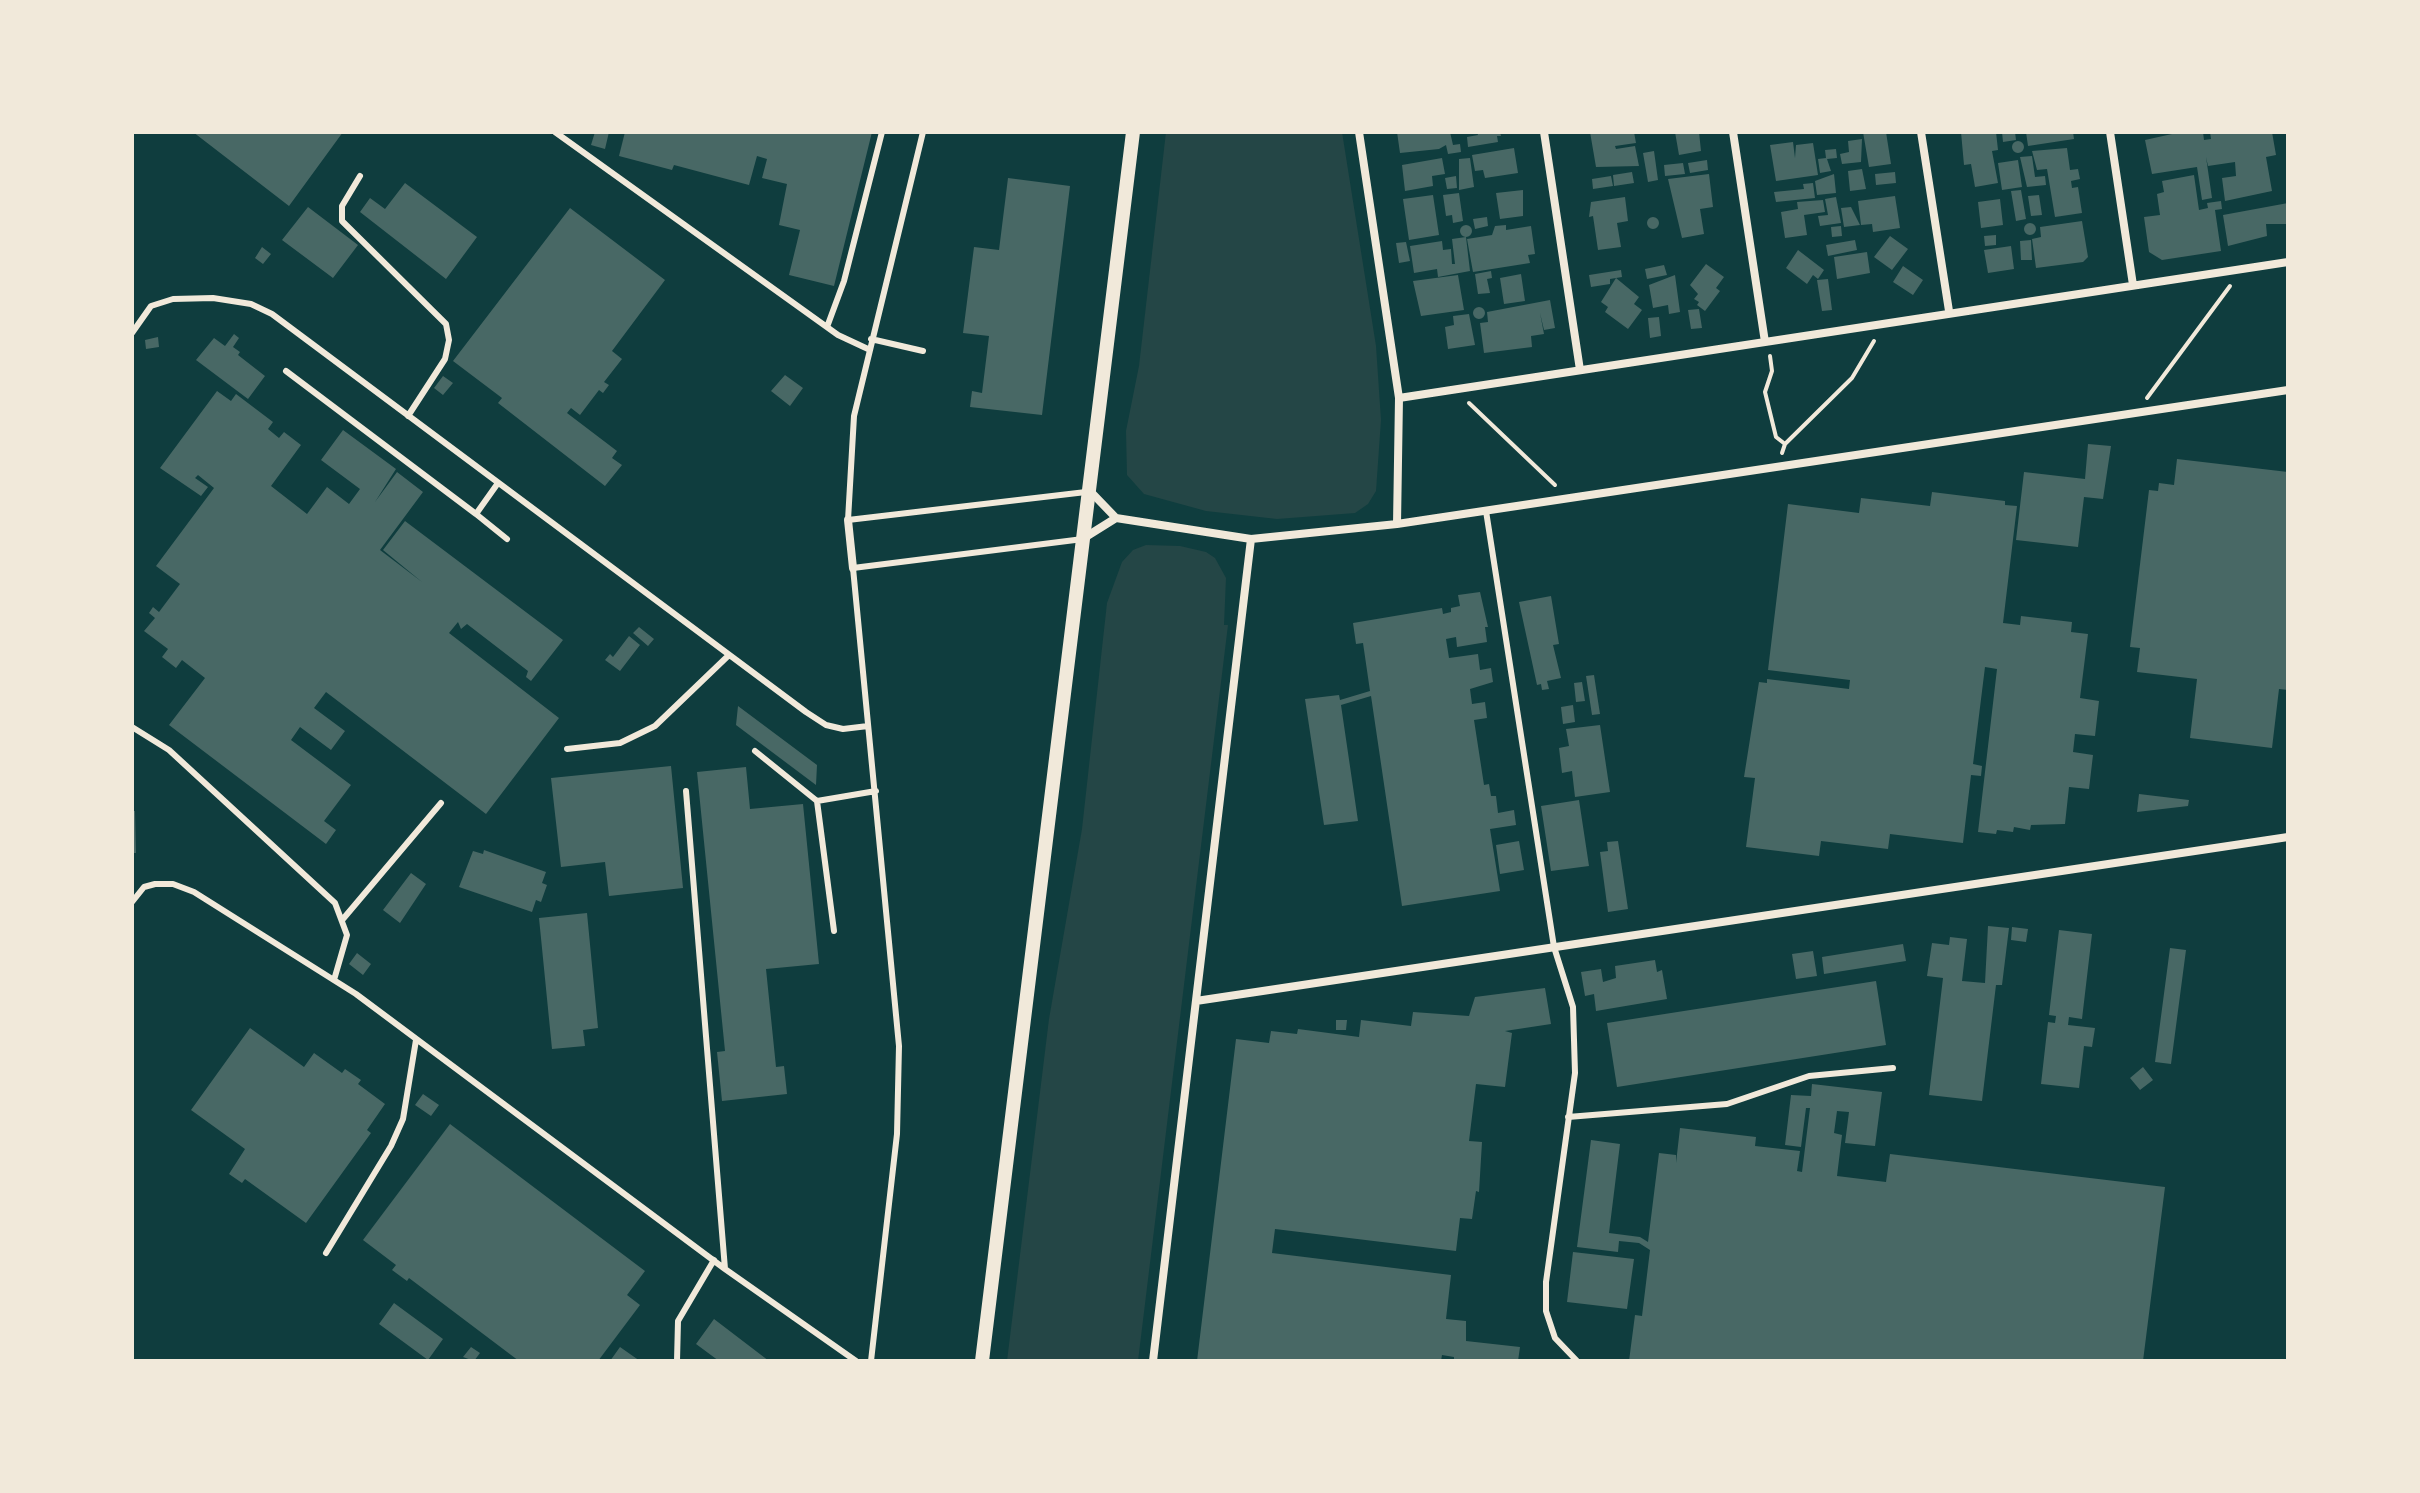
<!DOCTYPE html>
<style>
body{margin:0}
#map{position:relative;width:2420px;height:1493px;overflow:hidden;background:#0f3d3e;font-family:Raleway,sans-serif}
canvas{display:block}
.frame{position:absolute;inset:0;border:134px solid #f1e9da;pointer-events:none}
</style>
<div id="map">
<canvas width="2420" height="1493"></canvas>
<div class="frame"></div>
</div>
<script>
const c = document.querySelector('canvas').getContext('2d');
c.lineJoin = 'round';
function paint(path, color) { c.fillStyle = color; c.fill(path, 'evenodd'); }
const shape = rows => new Path2D(rows.map(r => 'M' + r).join(''));
function stroke(path, color, width, dash) { c.strokeStyle = color; c.lineWidth = width; c.lineCap = dash ? 'butt' : 'round'; c.setLineDash(dash || []); c.stroke(path); }
paint(shape([
 [1166,132,1342,132,1376,346,1381,420,1376,491,1368,504,1355,513,1277,519,1206,511,1144,494,1127,475,1126,431,1139,366],
 [1146,545,1180,546,1206,552,1215,558,1226,578,1224,625,1228,625,1138,1361,1007,1361,1049,1019,1082,829,1107,603,1122,562,1133,550]
]), '#244646');
paint(shape([
 [193,132,343,132,289,206],
 [595,132,609,132,605,149,591,145],
 [625,132,872,132,834,286,789,275,800,230,779,225,787,184,762,178,767,159,757,156,749,185,674,165,672,170,619,156],
 [1397,132,1450,132,1453,145,1460,144,1461,152,1448,154,1446,145,1439,149,1400,153],
 [1477,132,1500,132,1501,136,1497,136,1498,142,1468,147,1467,137,1478,135],
 [1590,132,1634,132,1636,143,1615,146,1616,149,1635,146,1639,166,1596,167],
 [1675,132,1699,132,1701,151,1679,155],
 [1863,132,1886,132,1891,164,1869,167],
 [1961,132,1996,132,1998,150,1992,151,1998,183,1975,187,1971,164,1964,165],
 [2002,132,2015,132,2016,140,2003,142],
 [2026,132,2073,132,2074,139,2028,146],
 [2181,132,2203,132,2204,140,2211,139,2210,132,2272,132,2276,155,2266,157,2272,191,2225,201,2222,178,2236,176,2235,162,2208,166,2206,157,2212,198,2202,200,2197,167,2152,174,2145,140],
 [1862,139,1861,162,1842,164,1840,154,1849,152,1848,141],
 '2012 147a6 6 0 1 1 12 0a6 6 0 1 1-12 0Z',
 [1793,142,1795,158,1796,145,1813,143,1818,175,1776,181,1770,145],
 [1514,148,1518,173,1485,178,1483,170,1475,171,1472,155],
 [2067,148,2070,170,2078,169,2080,179,2071,181,2072,188,2078,187,2082,213,2055,217,2047,169,2037,170,2032,151],
 [1836,149,1837,158,1827,159,1831,171,1820,173,1818,159,1826,158,1825,150],
 [1654,151,1658,180,1648,182,1643,153],
 [2032,156,2035,177,2045,176,2046,185,2027,187,2020,157],
 [1442,158,1445,174,1432,176,1433,186,1405,191,1402,165],
 [1470,158,1474,187,1459,190,1459,159],
 [1707,160,1708,170,1690,173,1688,163],
 [2018,160,2022,187,2002,190,1998,163],
 [1683,163,1685,174,1665,176,1664,165],
 [1862,169,1866,189,1850,191,1848,171],
 [1632,172,1634,183,1614,186,1613,175],
 [1895,172,1896,183,1876,185,1875,174],
 [1709,174,1713,207,1700,209,1704,234,1682,238,1668,179],
 [1834,174,1836,193,1817,195,1815,181],
 [2194,175,2199,210,2208,208,2207,203,2221,201,2222,209,2215,210,2221,251,2162,260,2149,252,2144,217,2160,215,2157,194,2164,192,2162,181],
 [1456,176,1457,188,1447,189,1445,178],
 [1611,176,1613,186,1593,189,1592,179],
 [1008,178,1070,186,1042,415,970,407,972,391,982,393,989,336,963,333,974,247,999,250],
 [405,183,477,237,446,279,360,212,370,198,385,209],
 [1813,183,1815,198,1776,202,1774,192,1804,189,1803,184],
 [1523,190,1523,216,1500,219,1496,193],
 [2021,190,2026,219,2016,221,2011,191],
 [1459,193,1463,221,1453,223,1452,215,1446,216,1443,195],
 [1433,195,1439,235,1409,240,1403,199],
 [2039,195,2042,215,2031,216,2028,196],
 [1895,196,1900,228,1873,232,1872,224,1861,225,1858,201],
 [1625,197,1628,221,1617,223,1621,247,1598,250,1593,216,1589,217,1591,202],
 [1836,197,1841,223,1820,226,1818,216,1828,215,1825,199],
 [2000,199,2003,225,1981,228,1978,202],
 [1823,200,1825,212,1804,215,1807,235,1785,238,1781,212,1798,209,1797,202],
 [2288,203,2288,224,2266,224,2267,236,2228,246,2223,215],
 [308,207,358,245,333,278,282,240],
 [1851,207,1860,225,1844,227,1841,208],
 [570,208,665,280,612,351,622,359,604,382,609,385,603,393,599,390,580,415,571,408,567,413,617,451,612,458,622,465,605,486,498,403,502,398,453,361],
 [1487,217,1488,226,1475,229,1473,219],
 '1647 223a6 6 0 1 1 12 0a6 6 0 1 1-12 0Z',
 [2082,221,2088,257,2083,262,2036,268,2032,239,2041,237,2040,227],
 '2024 229a6 6 0 1 1 12 0a6 6 0 1 1-12 0Z',
 '1460 231a6 6 0 1 1 12 0a6 6 0 1 1-12 0Z',
 [1506,225,1506,230,1531,226,1535,254,1528,255,1530,263,1473,272,1467,239,1492,235,1495,226],
 [1841,226,1842,236,1832,237,1831,227],
 [1996,235,1996,245,1985,246,1984,236],
 [1890,236,1908,249,1892,270,1874,257],
 [1466,237,1470,271,1438,277,1437,269,1414,273,1410,246,1442,241,1443,250,1451,249,1452,264,1455,264,1452,239],
 [1855,240,1857,250,1828,256,1826,245],
 [2031,240,2032,260,2021,260,2020,241],
 [1406,242,1410,261,1399,263,1396,243],
 [2011,246,2014,269,1988,273,1984,250],
 [262,247,271,254,263,264,255,258],
 [1798,250,1824,270,1818,279,1813,275,1807,284,1786,268],
 [1867,252,1870,273,1837,279,1834,257],
 [1706,264,1724,277,1716,288,1720,291,1705,311,1697,305,1699,302,1694,299,1698,294,1690,285],
 [1664,265,1667,275,1647,279,1645,269],
 [1903,266,1923,280,1913,295,1893,282],
 [1621,270,1622,277,1616,278,1639,297,1634,304,1642,310,1628,329,1605,312,1608,307,1601,302,1616,278,1610,279,1610,284,1591,287,1589,275],
 [1491,271,1492,278,1487,279,1490,293,1478,294,1475,274],
 [1521,274,1525,301,1504,304,1500,278],
 [1458,275,1464,310,1421,316,1413,281],
 [1675,275,1680,312,1669,314,1668,305,1653,308,1649,285],
 [1828,279,1832,310,1822,311,1817,280],
 [1550,300,1555,328,1544,330,1540,313,1544,334,1531,336,1532,347,1484,353,1480,323,1488,322,1487,312],
 '1473 313a6 6 0 1 1 12 0a6 6 0 1 1-12 0Z',
 [1699,309,1702,328,1691,329,1688,310],
 [1469,314,1475,345,1448,349,1445,327,1454,325,1453,316],
 [1659,317,1661,336,1650,338,1648,318],
 [234,334,239,338,233,347,240,352,238,355,265,376,248,399,196,360,214,338,225,346],
 [158,337,159,347,146,349,145,340],
 [785,375,803,388,790,406,771,391],
 [443,376,453,383,443,395,434,388],
 [217,391,231,401,236,394,273,422,268,429,279,438,284,432,301,445,271,486,307,514,327,487,349,504,360,489,321,460,343,430,396,469,375,502,397,472,423,492,380,550,422,582,383,550,405,521,563,640,531,681,526,677,528,671,467,624,461,629,458,622,449,633,559,718,486,814,326,692,314,708,345,731,331,750,300,727,291,740,351,785,324,821,336,830,326,844,169,725,205,678,182,660,176,668,162,657,168,649,144,631,155,618,149,613,153,607,159,612,180,584,156,566,214,488,198,475,195,478,208,487,201,496,160,468],
 [2088,444,2111,446,2103,499,2084,497,2078,547,2016,540,2024,472,2085,479],
 [2177,459,2288,472,2288,690,2279,689,2272,748,2190,738,2197,679,2137,672,2140,648,2130,647,2149,490,2158,491,2159,483,2174,485],
 [1932,492,2005,501,2005,505,2017,506,2003,623,2020,625,2021,616,2072,622,2071,632,2088,634,2080,698,2099,701,2095,736,2075,734,2073,752,2093,755,2089,789,2069,787,2065,824,2031,825,2030,830,2014,827,2013,832,1997,830,1996,834,1978,832,1997,669,1985,667,1973,764,1982,766,1981,776,1971,775,1963,843,1890,834,1888,849,1821,841,1819,856,1746,847,1755,778,1744,777,1759,682,1767,683,1767,679,1849,689,1850,680,1768,670,1788,504,1859,513,1861,498,1930,506],
 [1480,592,1488,627,1485,627,1487,642,1457,647,1456,637,1446,639,1449,658,1478,654,1480,670,1491,668,1493,682,1470,689,1472,704,1485,702,1487,718,1474,720,1484,785,1489,784,1491,796,1496,796,1498,813,1514,810,1516,825,1490,829,1500,891,1402,906,1371,696,1341,705,1358,821,1324,825,1305,699,1339,695,1340,700,1370,691,1363,643,1356,644,1353,623,1442,608,1443,614,1451,612,1451,608,1460,606,1458,595],
 [1551,596,1559,644,1553,645,1561,678,1547,681,1549,689,1542,690,1541,684,1537,685,1519,602],
 [639,627,654,639,648,646,633,633],
 [629,636,640,645,620,671,605,660,610,654,613,657],
 [1594,675,1600,714,1592,715,1586,676],
 [1582,682,1585,701,1576,702,1574,683],
 [1573,705,1575,722,1563,724,1561,707],
 [738,706,817,765,816,785,736,725],
 [1600,725,1610,792,1575,797,1572,771,1562,773,1559,748,1569,746,1566,729],
 [671,766,683,888,609,896,605,862,561,867,551,778],
 [746,767,750,809,803,804,819,964,766,969,776,1067,784,1066,787,1094,722,1101,717,1052,725,1051,697,772],
 [2139,794,2189,800,2188,806,2137,812],
 [1579,800,1589,866,1551,871,1541,806],
 [132,811,135,811,136,853,132,853],
 [1519,841,1524,870,1500,874,1496,845],
 [1618,841,1628,909,1608,912,1600,852,1608,851,1607,842],
 [484,850,546,872,542,883,547,885,541,902,536,900,532,912,459,887,473,851,483,854],
 [411,873,426,884,400,923,383,910],
 [587,913,598,1028,583,1030,585,1046,552,1049,539,918],
 [1988,926,2009,928,2002,985,1996,985,1982,1101,1929,1095,1943,978,1927,976,1932,943,1949,945,1950,937,1967,939,1962,981,1985,983],
 [2012,927,2028,929,2026,942,2011,940],
 [2059,930,2092,934,2082,1019,2069,1017,2068,1025,2095,1028,2092,1047,2084,1046,2079,1088,2041,1084,2048,1022,2055,1023,2056,1016,2049,1015],
 [1903,944,1906,961,1824,974,1822,957],
 [2170,948,2186,950,2171,1064,2155,1062],
 [1813,951,1817,976,1796,979,1792,954],
 [357,953,371,964,363,975,349,964],
 [1655,960,1657,972,1662,970,1667,999,1596,1011,1594,994,1585,996,1581,972,1601,969,1603,982,1616,978,1615,966],
 [1876,981,1886,1045,1617,1087,1607,1023],
 [1545,988,1551,1024,1505,1031,1512,1033,1505,1087,1476,1084,1469,1141,1482,1142,1479,1192,1476,1191,1472,1219,1460,1218,1456,1251,1275,1229,1272,1253,1451,1275,1446,1319,1466,1321,1466,1341,1520,1347,1518,1361,1454,1361,1454,1357,1442,1355,1441,1361,1197,1361,1236,1039,1269,1043,1271,1031,1297,1034,1298,1029,1359,1037,1361,1020,1411,1026,1413,1012,1469,1016,1475,997],
 [1336,1020,1347,1020,1346,1030,1336,1030],
 [250,1028,304,1067,314,1053,342,1073,345,1069,361,1080,358,1084,385,1104,367,1130,371,1133,306,1223,245,1179,242,1183,229,1174,245,1149,191,1110],
 [2143,1067,2153,1080,2140,1090,2130,1078],
 [1812,1084,1882,1092,1875,1146,1845,1143,1849,1112,1837,1111,1834,1133,1842,1135,1837,1176,1886,1182,1890,1154,2165,1187,2143,1361,1629,1361,1635,1315,1642,1316,1650,1250,1639,1243,1619,1241,1618,1252,1577,1247,1591,1140,1620,1144,1609,1233,1640,1237,1648,1242,1659,1153,1676,1155,1676,1163,1680,1128,1756,1137,1755,1146,1800,1151,1797,1171,1802,1172,1810,1108,1806,1108,1801,1147,1785,1145,1791,1095,1811,1096],
 [423,1094,439,1105,431,1116,415,1105],
 [450,1124,645,1271,627,1295,640,1305,598,1361,519,1361,409,1278,407,1281,392,1270,396,1265,363,1240],
 [1573,1252,1634,1259,1627,1309,1567,1302],
 [394,1303,443,1339,428,1360,379,1324],
 [714,1319,769,1361,719,1361,696,1344],
 [471,1347,480,1353,474,1361,463,1357],
 [620,1347,640,1361,610,1361]
]), '#486865');
stroke(shape([
 [1770,356,1772,371,1765,392,1776,437,1785,444],
 [2147,398,2230,286],
 [1469,403,1555,485],
 [1782,453,1785,444,1852,378,1874,341]
]), '#f1e9da', 4);
stroke(shape([
 [555,132,838,335,868,349],
 [923,132,854,416,848,520,1086,492],
 [360,176,342,206,342,221,446,324,449,340,445,359,408,416],
 [827,327,844,281,882,132],
 [132,333,151,306,173,299,213,298,251,304,272,314,806,712,826,725,843,729,868,726],
 [871,339,923,351],
 [286,371,476,514,498,483],
 [1486,511,1554,947,1573,1007,1575,1073,1546,1282,1546,1311,1555,1338,1577,1361],
 [476,514,507,539],
 [132,727,169,750,335,903,347,935,334,980],
 [567,749,620,743,655,726,729,655],
 [755,751,817,801],
 [686,791,725,1269],
 [132,902,144,887,155,884,173,884,194,892,356,994,725,1269,856,1361],
 [343,919,441,803],
 [834,931,817,801,876,791],
 [1568,1117,1727,1104,1809,1076,1893,1068],
 [326,1253,391,1146,403,1119,416,1040],
 [677,1361,678,1321,714,1260],
 [871,1361,897,1134,899,1046,853,568,1083,539]
]), '#f1e9da', 6);
stroke(shape([
 [1359,132,1399,398,1397,524],
 [1544,132,1580,370],
 [1733,132,1765,342],
 [1921,132,1949,311],
 [2110,132,2133,285],
 [1399,398,2288,262],
 [1090,491,1116,518,1251,539,1397,524,2288,390],
 [848,520,853,568],
 [1084,538,1116,518],
 [1196,1001,2288,837],
 [1153,1361,1251,539]
]), '#f1e9da', 8);
stroke(shape([
 [982,1361,1133,132]
]), '#f1e9da', 14);
</script>
